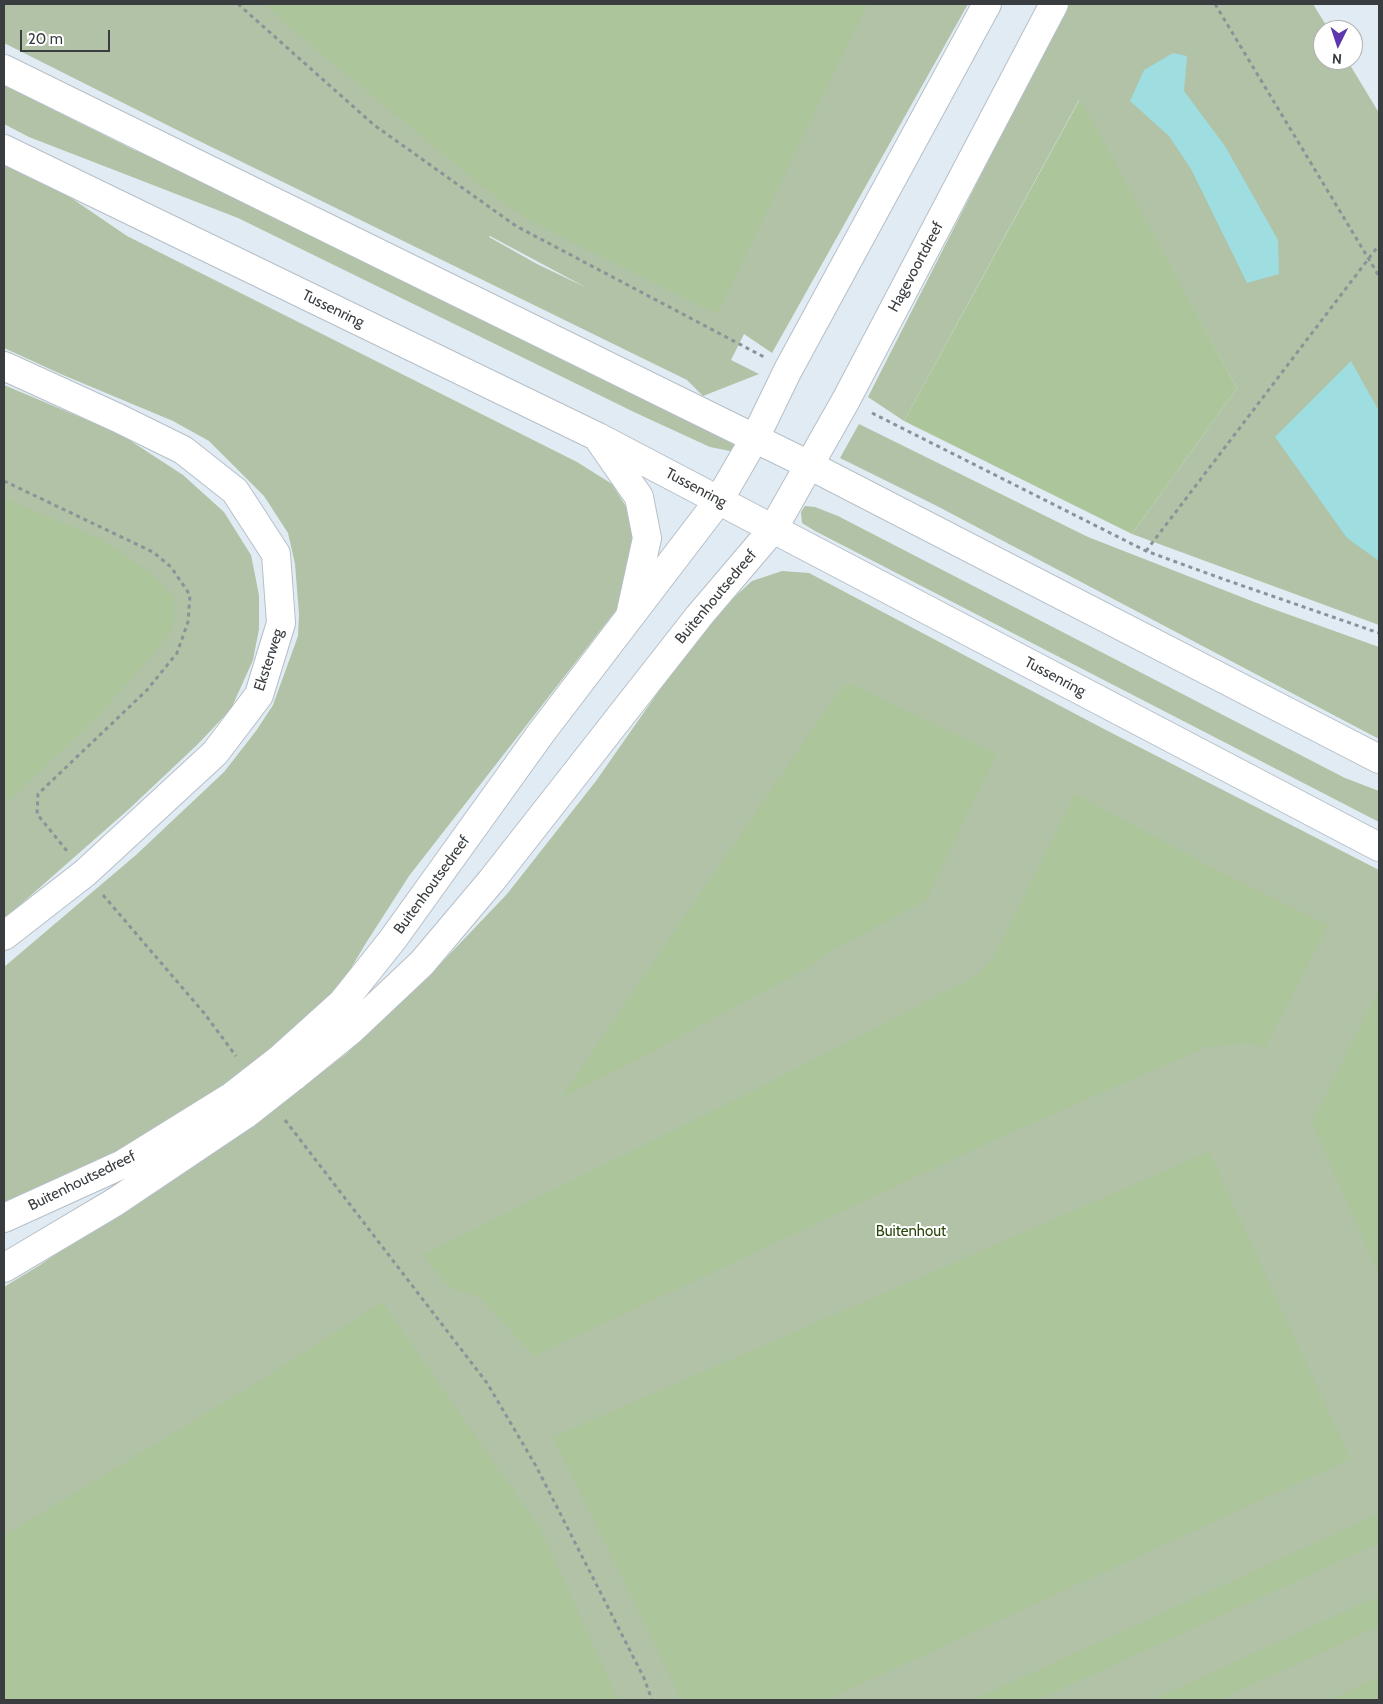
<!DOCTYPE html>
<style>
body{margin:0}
#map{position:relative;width:1383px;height:1704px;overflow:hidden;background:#e1ebf3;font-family:Cabin,sans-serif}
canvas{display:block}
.frame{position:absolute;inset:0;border:5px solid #393d40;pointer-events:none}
.north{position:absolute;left:1313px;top:20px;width:50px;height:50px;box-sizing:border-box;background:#fff;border:1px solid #b0b1b3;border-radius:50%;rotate:184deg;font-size:14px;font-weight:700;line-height:20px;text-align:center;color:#393d40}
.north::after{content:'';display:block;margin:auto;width:18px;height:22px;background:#5e36ae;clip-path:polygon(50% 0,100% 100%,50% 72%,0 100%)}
.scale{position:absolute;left:20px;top:30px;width:90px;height:22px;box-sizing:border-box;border:2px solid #393d40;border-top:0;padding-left:6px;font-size:15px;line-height:18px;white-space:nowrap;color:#393d40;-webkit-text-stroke:4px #fff;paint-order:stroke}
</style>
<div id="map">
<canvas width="1383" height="1704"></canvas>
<div class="frame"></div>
<div class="north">N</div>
<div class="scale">20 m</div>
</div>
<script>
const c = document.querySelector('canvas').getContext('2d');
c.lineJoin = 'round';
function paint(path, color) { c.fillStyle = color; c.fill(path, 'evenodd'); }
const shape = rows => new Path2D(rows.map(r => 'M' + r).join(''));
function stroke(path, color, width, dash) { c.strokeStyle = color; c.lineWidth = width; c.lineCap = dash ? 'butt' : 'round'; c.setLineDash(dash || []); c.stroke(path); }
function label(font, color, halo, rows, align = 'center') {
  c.font = font + ' Cabin,sans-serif'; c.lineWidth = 4; c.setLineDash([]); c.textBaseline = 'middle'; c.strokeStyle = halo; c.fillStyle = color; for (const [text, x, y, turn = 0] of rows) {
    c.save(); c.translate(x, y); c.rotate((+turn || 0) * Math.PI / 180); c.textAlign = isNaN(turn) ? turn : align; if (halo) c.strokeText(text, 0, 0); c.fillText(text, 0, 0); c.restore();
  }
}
paint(shape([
 [4,4,968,4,772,353,744,334,731,360,759,374,703,396,687,380,189,136,4,43],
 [489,237,490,236,587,288,537,264],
 [1068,4,1313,4,1329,30,1323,30,1323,60,1347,60,1379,113,1379,625,1132,534,1237,388,1079,100,904,421,868,397],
 [4,85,134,150,151,156,733,439,735,452,710,447,636,413,238,218,29,137,4,124],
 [4,160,61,191,127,236,577,462,612,484,630,513,636,542,626,589,617,609,409,876,366,943,338,990,267,1060,84,1175,4,1210,4,967,136,855,224,772,256,731,273,705,298,636,299,614,295,564,288,533,264,496,209,441,173,421,63,375,4,348],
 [4,385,120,434,183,475,224,512,251,555,259,595,259,629,253,660,231,709,198,744,129,809,4,919],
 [859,424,1088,537,1262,605,1379,647,1379,739,935,505,840,458],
 [805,506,815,507,838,516,1345,778,1379,791,1379,822,815,531,802,523,801,512],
 [782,571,809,573,1102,728,1379,870,1379,1700,4,1700,4,1287,40,1265,294,1093,346,1054,446,958,507,894,596,781,684,655,729,602,752,581]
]), '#b1c2a6');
paint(shape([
 [265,4,867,4,717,314,530,221,507,205,483,187,294,31],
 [1080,99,1237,388,1132,534,904,421],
 [4,498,100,539,148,571,174,597,174,624,161,645,92,723,4,804],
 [851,684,996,754,926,900,831,951,807,968,633,1062,561,1098,825,711,843,687],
 [1075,794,1209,866,1328,925,1265,1047,1248,1043,1206,1047,992,1141,534,1356,480,1297,448,1286,423,1255,757,1089,976,976,992,960],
 [1379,989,1379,1274,1312,1122],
 [1209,1152,1350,1459,826,1700,682,1700,553,1437],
 [382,1302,541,1530,618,1700,4,1700,4,1536,271,1374],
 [1376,1515,1379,1522,1379,1543,1037,1700,973,1700],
 [1379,1596,1379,1626,1218,1700,1152,1700],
 [1379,1677,1379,1700,1329,1700]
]), '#acc59b');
paint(shape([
 [1173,53,1187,56,1184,91,1225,146,1278,240,1279,274,1247,283,1191,169,1169,136,1130,101,1144,70],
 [1351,361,1379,411,1379,561,1347,538,1275,437]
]), '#9edde0');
const street = shape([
 [4,366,118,418,183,450,235,491,276,554,281,623,259,695,215,753,85,873,4,936]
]);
const secondary = shape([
 [281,1058,342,1003,393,939,541,733,719,500,755,438,788,370,987,4],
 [293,1077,351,1030,422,963,492,880,699,616,773,529,846,400,1054,4],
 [4,1218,123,1164,231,1097],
 [4,1268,115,1202,246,1114]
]);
const highway = shape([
 [4,69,809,465,1379,759],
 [4,149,598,437,1379,847],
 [600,441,639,497,647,538,630,616]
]);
stroke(street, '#b6bfc7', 30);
stroke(secondary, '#b6bfc7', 30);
stroke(highway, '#b6bfc7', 30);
stroke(shape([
 [238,4,374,125,516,226,764,357],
 [1215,4,1379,276],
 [872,413,1146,551,1223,579,1379,633],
 [4,481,153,552,171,567,190,595,188,622,177,653,147,690,38,794,37,814,67,851],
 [1146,551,1379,245],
 [103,895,204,1013,236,1056],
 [285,1120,487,1383,536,1466,644,1678,652,1700]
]), '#8b9298', 3, [4, 4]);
stroke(street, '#fff', 28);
stroke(secondary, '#fff', 28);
stroke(highway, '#fff', 28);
const secondaryBridge = shape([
 [231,1097,281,1058],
 [246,1114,293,1077]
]);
stroke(secondaryBridge, '#b6bfc7', 30, []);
stroke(secondaryBridge, '#fff', 28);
label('15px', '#393d40', '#fff', [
 ["Hagevoortdreef",916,267,-62],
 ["Tussenring",333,309,26],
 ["Tussenring",696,488,28],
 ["Buitenhoutsedreef",716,597,-50],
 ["Eksterweg",269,660,-72],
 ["Tussenring",1055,677,28],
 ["Buitenhoutsedreef",432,885,-54],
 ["Buitenhoutsedreef",82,1181,-26]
]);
label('15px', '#29470a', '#fff', [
 ["Buitenhout",911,1232]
]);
</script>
